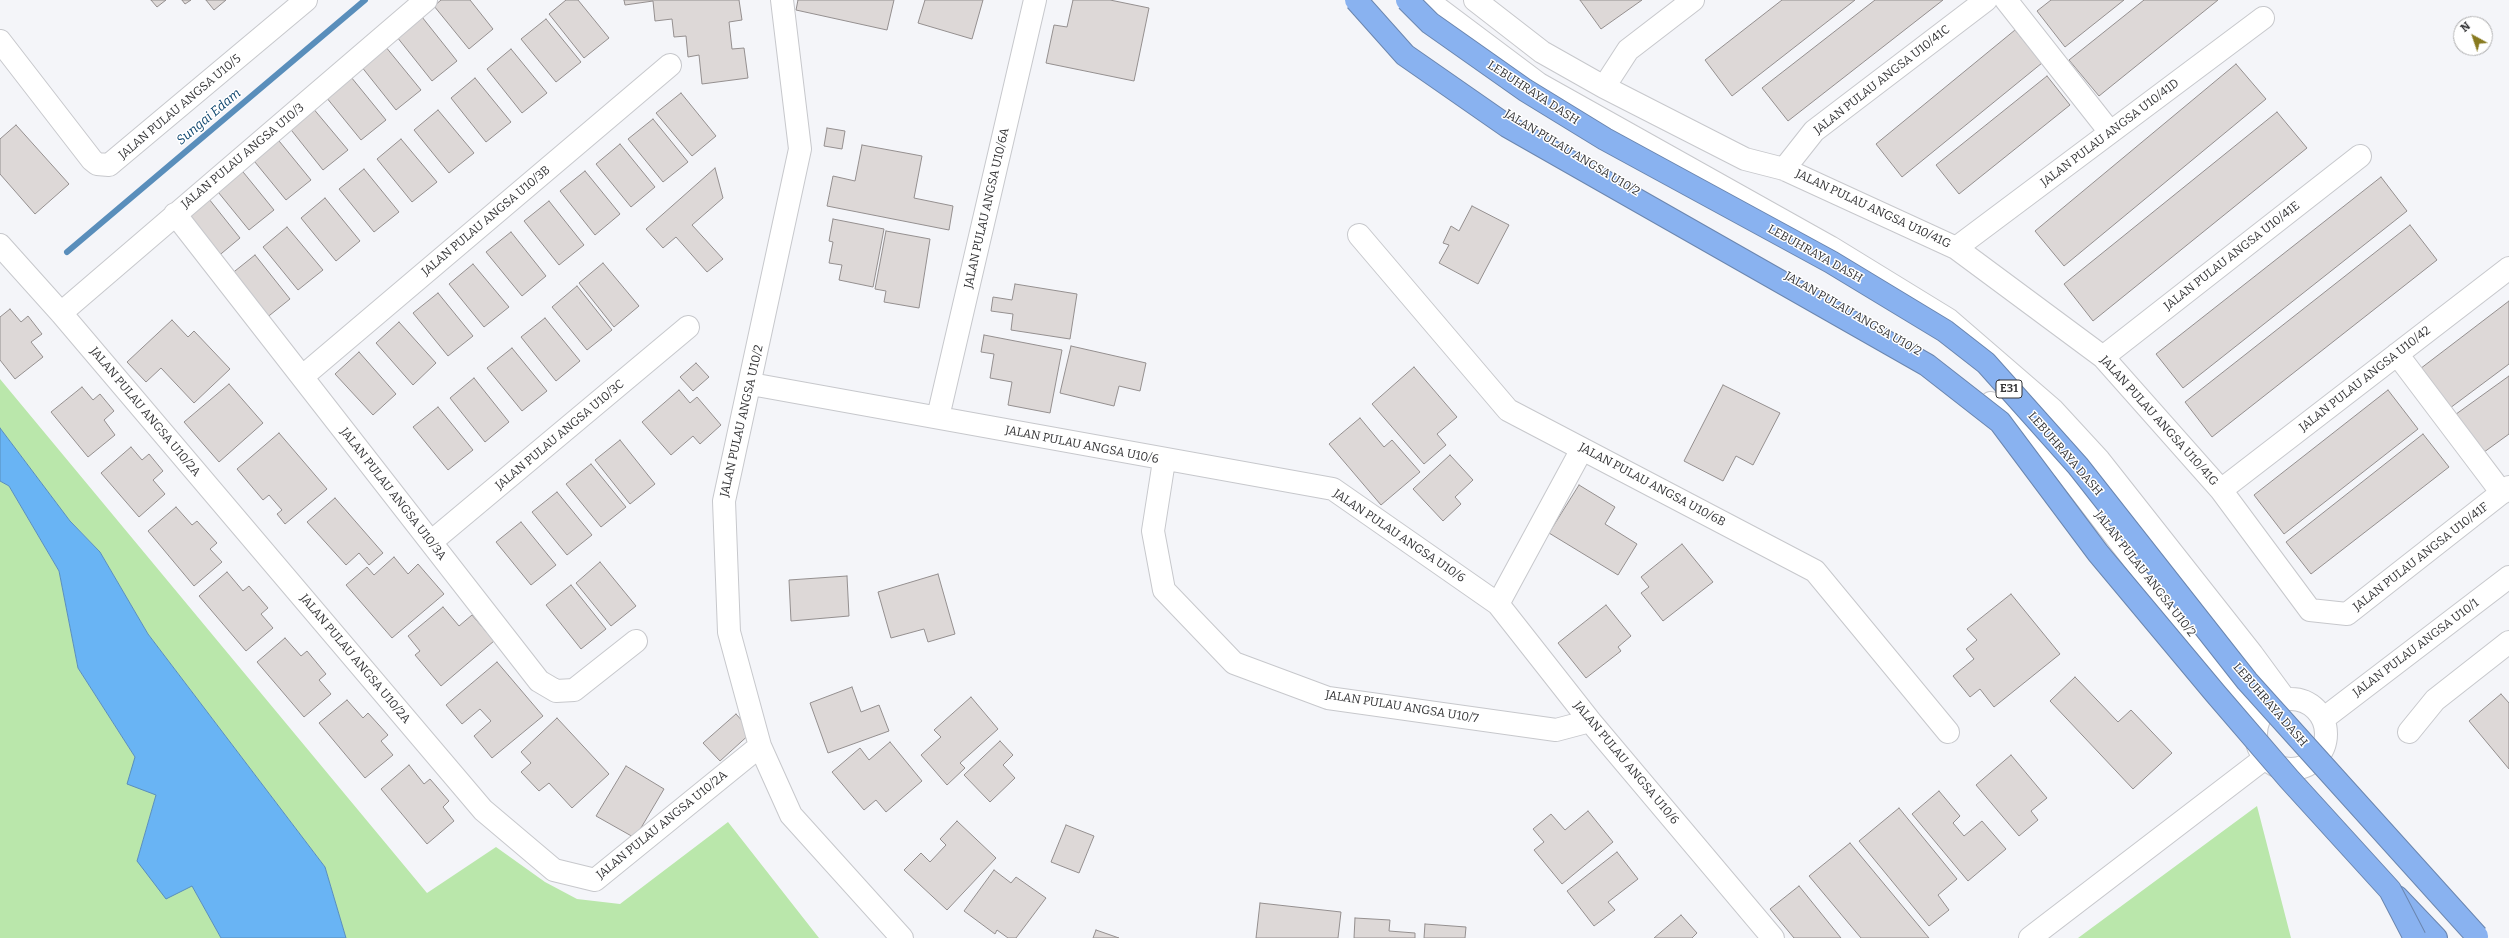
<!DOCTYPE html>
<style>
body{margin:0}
#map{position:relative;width:2509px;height:938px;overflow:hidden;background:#f4f5f9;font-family:Bitter,serif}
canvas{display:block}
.north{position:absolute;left:2453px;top:16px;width:40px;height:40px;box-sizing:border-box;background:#fff;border:1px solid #aeaeaf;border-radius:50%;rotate:320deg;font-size:11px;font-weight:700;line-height:16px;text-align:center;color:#343436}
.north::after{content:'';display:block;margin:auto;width:14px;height:18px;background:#887a1f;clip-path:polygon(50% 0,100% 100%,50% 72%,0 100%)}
</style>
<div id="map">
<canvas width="2509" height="938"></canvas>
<div class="north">N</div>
</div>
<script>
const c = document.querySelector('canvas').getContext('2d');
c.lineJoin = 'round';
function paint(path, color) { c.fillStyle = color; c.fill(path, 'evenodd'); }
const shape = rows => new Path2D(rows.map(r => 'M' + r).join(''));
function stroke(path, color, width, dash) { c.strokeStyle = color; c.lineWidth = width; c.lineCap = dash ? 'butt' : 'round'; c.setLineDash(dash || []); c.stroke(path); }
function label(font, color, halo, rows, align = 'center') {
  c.font = font + ' Bitter,serif'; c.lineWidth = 3; c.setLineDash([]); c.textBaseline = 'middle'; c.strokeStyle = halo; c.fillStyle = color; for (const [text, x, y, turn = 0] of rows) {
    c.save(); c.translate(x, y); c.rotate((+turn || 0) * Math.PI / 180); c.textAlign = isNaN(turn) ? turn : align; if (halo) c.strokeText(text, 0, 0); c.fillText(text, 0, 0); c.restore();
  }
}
paint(shape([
 [0,379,427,893,496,847,545,882,577,899,620,904,728,822,819,938,346,938,325,867,148,634,100,552,70,521,0,428],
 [0,481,9,486,59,571,78,668,135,757,156,795,137,861,192,886,221,938,0,938],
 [2257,806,2291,938,2078,938]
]), '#bae7ab');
const water = shape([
 [0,428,70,521,100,552,148,634,325,867,346,938,221,938,192,886,166,899,137,861,156,795,127,784,135,757,78,668,59,571,9,486,0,481,0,428]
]);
paint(water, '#69b4f4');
stroke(water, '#598ebb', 1);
stroke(shape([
 [67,252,365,0]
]), '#598ebb', 6);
const building = shape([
 [151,0,166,0,157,7,151,0],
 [182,0,191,0,185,4,182,0],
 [206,0,226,0,214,10,206,0],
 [441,0,470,0,493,29,469,49,434,6,441,0],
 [566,0,578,0,609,38,584,58,549,14,566,0],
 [624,0,739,0,742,20,729,22,732,49,744,48,748,78,702,84,699,55,688,57,686,36,674,37,672,19,655,21,653,1,625,5,624,0],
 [798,0,894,0,887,30,796,10,798,0],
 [925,0,983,0,972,39,918,23,925,0],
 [1073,0,1110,0,1149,8,1134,81,1046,63,1054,25,1067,27,1073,0],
 [1580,0,1642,0,1601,29,1580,0],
 [1782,0,1855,0,1732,96,1705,60,1782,0],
 [1875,0,1943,0,1788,121,1762,88,1875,0],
 [2051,0,2124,0,2065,47,2037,11,2051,0],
 [2144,0,2218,0,2099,96,2069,60,2144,0],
 [422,17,457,61,432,81,397,37,422,17],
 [546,19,581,62,556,82,521,39,546,19],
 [2015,30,2042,63,1902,177,1876,144,2015,30],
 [385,46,421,90,396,110,361,66,385,46],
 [511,49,547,93,522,113,487,69,511,49],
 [2236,64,2266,99,2064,266,2035,231,2236,64],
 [2047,76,2070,105,1959,194,1936,165,2047,76],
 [351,77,386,120,361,140,326,97,351,77],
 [475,78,511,122,486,142,451,98,475,78],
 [681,93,716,136,692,156,656,113,681,93],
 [312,107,348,150,323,170,288,126,312,107],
 [438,110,474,153,449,173,414,130,438,110],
 [2277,112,2307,148,2093,321,2064,284,2277,112],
 [653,119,688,162,663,182,628,139,653,119],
 [16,125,69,184,35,214,0,174,0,139,16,125],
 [827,128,845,131,842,149,824,146,827,128],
 [275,136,311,180,286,200,250,156,275,136],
 [401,139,437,182,412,202,377,159,401,139],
 [620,144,655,187,631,207,596,164,620,144],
 [862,145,922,156,914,198,953,206,949,230,827,206,833,176,855,181,862,145],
 [239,167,274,210,249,230,214,187,239,167],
 [715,168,723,198,692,225,723,259,707,272,676,237,663,248,646,229,715,168],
 [364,169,399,212,374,232,339,189,364,169],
 [585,171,620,214,595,235,560,191,585,171],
 [2381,177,2407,211,2183,388,2156,354,2381,177],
 [205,194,240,238,216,258,181,214,205,194],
 [325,198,360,241,336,261,301,218,325,198],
 [549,201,584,245,559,265,524,221,549,201],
 [1472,206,1509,225,1478,284,1439,263,1449,245,1443,243,1451,226,1459,231,1472,206],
 [833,219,884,229,873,287,839,280,842,265,829,263,833,242,829,241,833,219],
 [2410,225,2437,260,2212,437,2185,402,2410,225],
 [287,227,323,270,298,290,263,247,287,227],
 [886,231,930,239,919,308,884,302,886,291,875,289,886,231],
 [511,232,546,276,522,296,486,252,511,232],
 [255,255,290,299,265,319,230,275,255,255],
 [603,263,639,306,614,327,579,283,603,263],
 [473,264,509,307,484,327,449,284,473,264],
 [1015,284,1077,294,1070,339,1011,330,1013,314,991,311,993,297,1012,300,1015,284],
 [577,286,612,330,587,350,552,307,577,286],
 [438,293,473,336,448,356,413,313,438,293],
 [2509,301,2509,364,2446,411,2416,372,2509,301],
 [10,309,21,322,28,316,42,334,31,342,43,357,15,379,0,360,0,317,10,309],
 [545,318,580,361,556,381,521,337,545,318],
 [172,320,188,337,194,331,230,369,194,403,161,368,146,382,127,362,172,320],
 [399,322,436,363,413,385,376,343,399,322],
 [984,335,1062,350,1050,413,1008,405,1012,382,990,378,994,354,981,352,984,335],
 [1071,346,1146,363,1140,391,1119,386,1114,406,1060,393,1071,346],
 [512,348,547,391,522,411,487,368,512,348],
 [359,352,396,394,373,415,335,374,359,352],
 [696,363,709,377,693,391,680,377,696,363],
 [1414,367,1457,417,1437,434,1446,445,1424,464,1372,404,1414,367],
 [2509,376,2509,434,2480,455,2452,417,2509,376],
 [474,378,509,422,485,442,450,398,474,378],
 [229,384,263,423,219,462,184,422,229,384],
 [1723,385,1780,413,1753,465,1736,456,1723,481,1684,461,1723,385],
 [82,387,93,400,100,394,114,411,104,420,115,435,88,457,51,412,82,387],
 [679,390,690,403,697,397,721,425,700,444,693,436,671,455,642,422,679,390],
 [2388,390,2418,429,2284,534,2254,495,2388,390],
 [438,407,473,450,448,470,413,427,438,407],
 [1360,418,1384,447,1392,440,1420,472,1381,505,1329,444,1360,418],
 [279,433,327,489,285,524,277,514,282,510,269,495,263,500,237,469,279,433],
 [2423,434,2449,467,2311,574,2286,542,2423,434],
 [620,440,655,484,630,504,595,460,620,440],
 [131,447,142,460,149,454,163,471,153,480,165,494,139,517,101,473,131,447],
 [1450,455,1473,480,1455,497,1461,504,1443,521,1413,489,1450,455],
 [591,464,626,507,601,527,566,484,591,464],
 [1579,485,1615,507,1605,524,1637,544,1618,575,1549,533,1579,485],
 [557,492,592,535,567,555,532,512,557,492],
 [335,498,383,553,369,565,359,553,346,565,307,522,335,498],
 [176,507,192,525,197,521,217,543,210,549,222,562,194,586,148,531,176,507],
 [521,522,556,565,531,585,496,542,521,522],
 [1682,544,1713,582,1663,621,1641,593,1649,587,1641,577,1682,544],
 [394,557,408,574,418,564,444,594,392,638,346,585,367,567,374,575,394,557],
 [600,562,636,606,611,626,576,583,600,562],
 [227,572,243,591,249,586,268,608,261,614,273,628,246,651,199,596,227,572],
 [938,574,955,634,928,642,924,629,891,638,878,592,938,574],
 [847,576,849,616,791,621,789,580,847,576],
 [571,585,606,629,581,649,546,605,571,585],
 [2011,594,2060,654,1994,707,1980,689,1970,697,1953,676,1974,659,1966,649,1977,640,1967,629,2011,594],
 [1606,605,1631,636,1618,647,1621,651,1586,678,1558,643,1606,605],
 [443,607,459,626,472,615,494,641,441,686,415,655,420,651,408,636,443,607],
 [285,638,301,656,307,651,326,674,319,680,331,694,304,717,257,662,285,638],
 [497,662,543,716,492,758,474,736,491,721,480,709,462,724,446,705,497,662],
 [2075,677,2118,722,2131,710,2172,753,2133,789,2050,701,2075,677],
 [852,687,861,712,879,705,889,731,828,753,810,703,852,687],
 [2501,694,2509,703,2509,769,2469,721,2501,694],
 [971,697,998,729,960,763,965,768,947,785,921,755,941,737,934,730,971,697],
 [347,700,363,718,368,713,388,735,381,741,393,755,365,778,319,723,347,700],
 [736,714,752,732,720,761,703,743,736,714],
 [557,718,609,774,572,808,549,783,539,791,521,772,531,763,521,752,557,718],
 [1000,741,1013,755,1003,765,1015,778,990,802,964,775,1000,741],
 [890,742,922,781,886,812,876,800,864,810,832,772,860,748,869,760,890,742],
 [2011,755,2047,798,2031,811,2038,820,2019,836,1976,785,2011,755],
 [409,765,424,784,430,779,449,801,443,807,454,821,427,844,381,789,409,765],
 [626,766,664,789,635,838,596,816,626,766],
 [1939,791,1960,816,1953,823,1964,836,1982,821,2006,849,1968,881,1912,814,1939,791],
 [1899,808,1957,879,1938,895,1949,910,1929,926,1859,841,1899,808],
 [1588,811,1613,842,1562,884,1534,850,1544,842,1533,829,1551,814,1565,830,1588,811],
 [957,821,996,858,947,910,904,870,921,853,930,862,946,845,940,839,957,821],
 [1066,825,1094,836,1079,873,1051,862,1066,825],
 [1850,843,1929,938,1861,938,1809,876,1850,843],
 [1617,852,1638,879,1608,902,1615,910,1594,926,1567,891,1617,852],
 [994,870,1011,883,1016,877,1046,898,1016,938,1008,938,997,930,995,934,964,911,994,870],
 [1799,886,1841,938,1794,938,1770,909,1799,886],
 [1260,903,1341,912,1338,938,1256,938,1260,903],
 [1681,915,1697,933,1692,938,1654,938,1681,915],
 [1355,918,1390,920,1389,931,1415,933,1415,938,1354,938,1355,918],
 [1425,924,1466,927,1465,938,1424,938,1425,924],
 [1096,930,1119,938,1093,938,1096,930]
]);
paint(building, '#ddd8d7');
stroke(building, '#948f8f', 1);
const minor = shape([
 [782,0,800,149,724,501,729,632,760,746,791,815,902,938],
 [1427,0,1539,84,1830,247,1949,320,2052,409,2099,460,2252,654,2285,699],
 [1475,0,1542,52,1604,87,1745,159,1784,169,1956,248,2103,357,2221,490,2310,610,2347,614,2509,487],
 [2006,0,2110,132],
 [0,41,92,160,97,164,109,165,306,0],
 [1604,87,1628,50,1693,0],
 [1784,169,1814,131,1986,0],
 [175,214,539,681,556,691,574,690,636,641],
 [1359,235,1508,410,1815,571,1948,732],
 [0,245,61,313,483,810,554,870,595,880,760,746],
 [1956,248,2263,18],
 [61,313,426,0],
 [2397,354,2502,493],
 [2103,357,2360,156],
 [302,377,670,65],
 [751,384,1333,489,1498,604,1590,721,1773,938],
 [1991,403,2063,468,2258,721],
 [938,417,1035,0],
 [1164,461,1153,531,1164,590,1234,663,1328,698,1556,730,1590,721],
 [2221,490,2509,268],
 [431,542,688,327],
 [1498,604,1582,449],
 '2256 734a35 35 0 1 1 70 0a35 35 0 1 1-70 0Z',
 [2323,719,2509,577],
 [2409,732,2435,700,2509,642],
 [2030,938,2265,758]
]);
const highway = shape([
 [2397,897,2436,938]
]);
stroke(minor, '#c7c8cc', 24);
stroke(highway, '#6b86af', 24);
stroke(minor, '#fff', 22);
stroke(highway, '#89b2f0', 22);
const highwayBridge = shape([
 [1356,0,1405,55,1507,126,1927,365,2000,422,2098,553,2215,693,2289,779,2390,890,2415,938],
 [1407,0,1430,23,1525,90,1605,139,1831,262,1945,331,1986,363,2078,466,2247,681,2477,936]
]);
stroke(highwayBridge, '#6b86af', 24, []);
stroke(highwayBridge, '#89b2f0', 22);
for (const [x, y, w] of [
 [2009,389,26]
]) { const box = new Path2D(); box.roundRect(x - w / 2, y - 9, w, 18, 3); c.fillStyle = '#fff'; c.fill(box); stroke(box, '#343436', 1); }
label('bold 11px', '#343436', null, [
 ["E31",2009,389]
]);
label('12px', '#343436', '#fff', [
 ["JALAN PULAU ANGSA U10/41C",1882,80,-38],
 ["LEBUHRAYA DASH",1533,93,33],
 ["JALAN PULAU ANGSA U10/5",180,107,-40],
 ["JALAN PULAU ANGSA U10/41D",2110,133,-37],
 ["JALAN PULAU ANGSA U10/2",1572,153,31],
 ["JALAN PULAU ANGSA U10/3",243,156,-40],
 ["JALAN PULAU ANGSA U10/6A",987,208,-77],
 ["JALAN PULAU ANGSA U10/41G",1873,209,25],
 ["JALAN PULAU ANGSA U10/3B",486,221,-40],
 ["LEBUHRAYA DASH",1815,254,29],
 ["JALAN PULAU ANGSA U10/41E",2232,256,-38],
 ["JALAN PULAU ANGSA U10/2",1853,314,30],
 ["JALAN PULAU ANGSA U10/42",2365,379,-38],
 ["JALAN PULAU ANGSA U10/2A",145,412,50],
 ["JALAN PULAU ANGSA U10/2",742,421,-77],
 ["JALAN PULAU ANGSA U10/41G",2159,421,48],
 ["JALAN PULAU ANGSA U10/3C",560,435,-40],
 ["JALAN PULAU ANGSA U10/6",1082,445,11],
 ["LEBUHRAYA DASH",2065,454,49],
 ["JALAN PULAU ANGSA U10/6B",1652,485,28],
 ["JALAN PULAU ANGSA U10/3A",393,494,52],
 ["JALAN PULAU ANGSA U10/6",1399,536,34],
 ["JALAN PULAU ANGSA U10/41F",2421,557,-38],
 ["JALAN PULAU ANGSA U10/2",2145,574,52],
 ["JALAN PULAU ANGSA U10/1",2416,648,-37],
 ["JALAN PULAU ANGSA U10/2A",355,659,50],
 ["LEBUHRAYA DASH",2270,705,49],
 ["JALAN PULAU ANGSA U10/7",1402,707,9],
 ["JALAN PULAU ANGSA U10/6",1626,763,50],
 ["JALAN PULAU ANGSA U10/2A",662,825,-39]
]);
label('italic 13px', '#0c456e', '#fff', [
 ["Sungai Edam",209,117,-40]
]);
</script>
